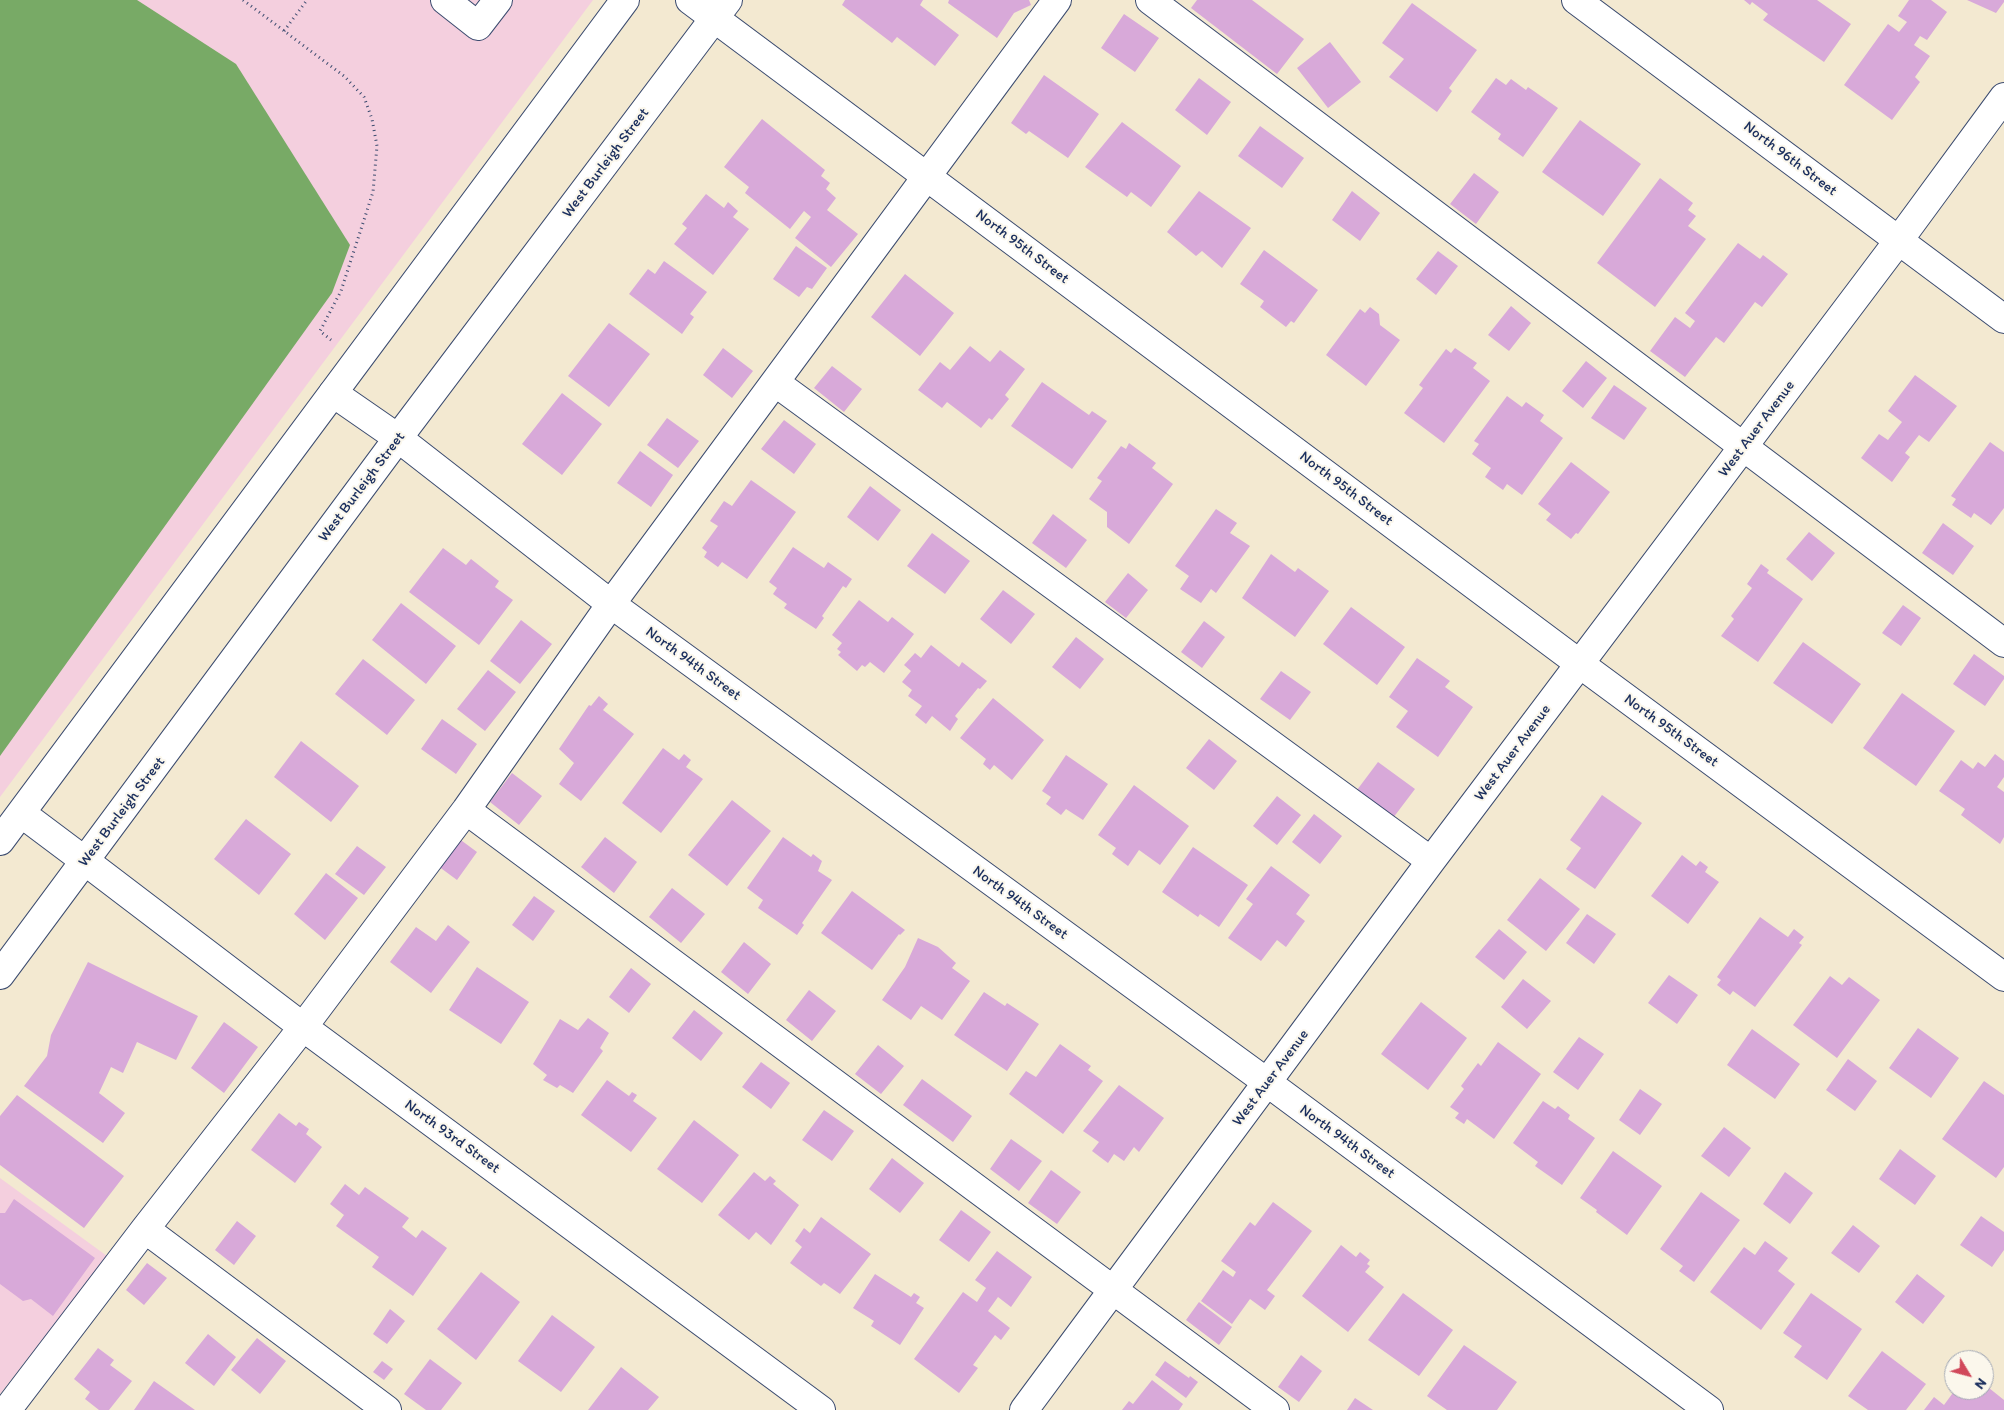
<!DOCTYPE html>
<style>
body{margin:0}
#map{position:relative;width:2004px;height:1410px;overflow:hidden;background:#f3e9d1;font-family:Itim,sans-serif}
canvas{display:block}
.north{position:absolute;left:1944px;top:1350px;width:50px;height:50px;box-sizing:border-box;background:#fbf7ec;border:1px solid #a1a7b3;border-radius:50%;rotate:127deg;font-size:14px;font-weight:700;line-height:20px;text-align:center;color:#1b2f5e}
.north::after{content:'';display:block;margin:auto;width:18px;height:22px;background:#d1495b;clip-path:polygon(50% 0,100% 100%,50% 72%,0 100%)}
</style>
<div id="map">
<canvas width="2004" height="1410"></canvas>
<div class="north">N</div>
</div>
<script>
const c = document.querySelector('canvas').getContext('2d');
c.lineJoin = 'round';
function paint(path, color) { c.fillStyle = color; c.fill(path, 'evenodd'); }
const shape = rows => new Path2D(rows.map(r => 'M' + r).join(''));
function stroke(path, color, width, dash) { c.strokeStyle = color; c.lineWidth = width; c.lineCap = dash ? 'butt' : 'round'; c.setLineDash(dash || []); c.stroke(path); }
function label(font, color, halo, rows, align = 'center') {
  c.font = font + ' Itim,sans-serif'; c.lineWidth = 4; c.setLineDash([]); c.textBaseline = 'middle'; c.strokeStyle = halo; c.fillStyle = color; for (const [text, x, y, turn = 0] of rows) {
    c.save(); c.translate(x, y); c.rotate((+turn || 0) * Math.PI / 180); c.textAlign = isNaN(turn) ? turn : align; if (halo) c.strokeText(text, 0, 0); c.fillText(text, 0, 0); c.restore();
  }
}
paint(shape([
 [0,0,593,0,0,797],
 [0,1178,107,1256,0,1394]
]), '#f4cfde');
paint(shape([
 [0,0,137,0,236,64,350,245,332,293,0,756]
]), '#78aa66');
paint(shape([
 [845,0,923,0,920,5,959,35,935,66,897,37,892,43,842,5],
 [949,0,1029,0,1031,5,1014,13,997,38,948,3],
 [1197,0,1252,0,1304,39,1277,74,1191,8],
 [1744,0,1817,0,1851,24,1824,62,1763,20,1768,14,1752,2,1750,5],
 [1909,0,1931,0,1947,12,1927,40,1920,36,1914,45,1930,56,1915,77,1920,82,1892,120,1844,85,1888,24,1899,32,1907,22,1898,16],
 [1967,0,2004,0,2004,2,1996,13],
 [1412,3,1477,50,1449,88,1452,91,1437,112,1389,77,1404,59,1382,43],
 [1124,14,1159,38,1135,72,1101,48],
 [1330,42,1361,82,1328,108,1297,68],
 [1044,75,1099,114,1068,158,1029,131,1026,134,1011,123],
 [1199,78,1231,102,1207,135,1175,110],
 [1496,78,1506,85,1511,79,1526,90,1528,87,1558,108,1523,157,1498,139,1501,134,1471,112],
 [762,119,825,170,821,176,830,183,826,189,836,198,827,210,858,234,831,267,795,238,811,217,804,211,790,229,745,193,749,187,724,167],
 [1580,120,1641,164,1603,216,1542,172],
 [1122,122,1181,166,1151,207,1131,192,1127,197,1085,167],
 [1260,126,1304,158,1282,188,1238,156],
 [1474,173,1499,192,1476,224,1450,204],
 [1660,178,1693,203,1688,210,1696,216,1688,226,1706,239,1655,307,1597,263],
 [1199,191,1251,228,1222,268,1202,251,1196,256,1167,232],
 [1352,191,1380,213,1360,241,1332,220],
 [706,194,724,208,728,202,738,211,733,217,749,229,713,275,674,244,687,228,682,224],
 [1738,243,1760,259,1763,255,1788,274,1762,307,1755,302,1724,343,1716,337,1685,377,1650,351,1675,317,1690,328,1695,321,1685,313],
 [796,246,827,268,812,289,807,287,799,297,773,279],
 [1264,250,1318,290,1294,323,1291,321,1286,327,1260,307,1264,301,1240,284],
 [1438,251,1458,266,1436,295,1416,279],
 [664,261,707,292,690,314,694,317,682,334,629,294,648,269,655,274],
 [905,274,954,313,920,356,871,317],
 [1511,306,1531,323,1509,351,1488,335],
 [1370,307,1379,314,1380,325,1400,340,1366,386,1326,355,1360,309,1365,313],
 [609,323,650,354,609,407,568,376],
 [970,346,990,362,1000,350,1025,369,1005,395,1009,399,992,420,989,418,981,428,947,402,942,408,918,390,940,362,950,370],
 [723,348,753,371,732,398,703,375],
 [1455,348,1477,363,1473,368,1490,381,1444,443,1404,413,1423,388,1419,385,1446,349,1451,353],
 [1586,361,1607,378,1583,408,1562,391],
 [832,366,862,389,844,412,814,388],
 [1915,375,1957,406,1929,442,1919,435,1905,453,1910,457,1892,482,1861,458,1879,434,1888,440,1902,422,1888,411],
 [1042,382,1089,415,1092,411,1107,421,1072,469,1011,426],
 [1614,385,1647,408,1624,440,1591,418],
 [562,393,602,424,562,475,522,444],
 [1507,396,1522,407,1526,402,1544,415,1540,421,1563,438,1522,495,1507,484,1503,490,1485,477,1491,468,1472,454,1479,444,1474,441],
 [667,418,699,441,678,468,647,445],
 [784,420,816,444,794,474,761,449],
 [1990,442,2004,452,2004,508,1991,525,1974,513,1971,518,1952,505,1956,499,1951,496],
 [1129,443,1156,463,1152,468,1173,484,1129,544,1107,527,1107,512,1089,499,1102,481,1097,478,1121,446,1126,449],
 [640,451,673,475,651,507,617,483],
 [1571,462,1610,492,1578,534,1576,533,1571,539,1546,520,1551,514,1538,504],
 [751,480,796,512,747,579,722,562,718,567,704,557,707,552,702,548,718,526,710,521,724,501,732,506],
 [870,486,901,510,878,541,847,517],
 [1216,509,1237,523,1230,533,1250,546,1216,593,1211,589,1201,603,1180,589,1189,576,1175,566],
 [1053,514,1087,540,1066,568,1032,543],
 [1943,523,1974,546,1953,575,1922,553],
 [1809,532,1835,553,1812,581,1786,559],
 [932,533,970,561,945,594,907,566],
 [793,547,824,568,828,562,852,579,846,588,843,586,822,616,824,618,816,629,784,608,787,604,773,594,777,588,769,582],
 [443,548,466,565,471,559,499,581,495,587,513,600,479,645,409,592],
 [1271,554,1295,572,1298,568,1329,591,1295,637,1242,598],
 [1761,564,1769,570,1767,573,1803,599,1758,662,1721,636,1734,619,1731,616,1752,588,1747,584],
 [1128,573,1148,590,1126,618,1105,602],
 [1003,590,1035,614,1011,644,980,619],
 [859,600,888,622,892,617,914,634,884,673,870,662,865,667,862,665,857,671,838,655,841,652,837,649,842,643,832,635],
 [401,603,456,646,426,684,372,640],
 [1903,605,1921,618,1901,646,1882,633],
 [1351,607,1405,647,1377,685,1323,644],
 [521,620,552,644,520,684,490,661],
 [1204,621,1225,637,1202,668,1181,652],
 [1076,637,1104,659,1080,689,1052,667],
 [1803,642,1861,684,1832,724,1773,683],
 [931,645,959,667,962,662,987,681,980,689,978,688,955,716,958,719,950,731,932,716,926,724,915,715,922,706,908,696,912,690,902,682,911,671,904,665,915,653,921,658],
 [1974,654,2004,676,2004,679,1985,706,1953,684],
 [1417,658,1450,681,1445,687,1473,707,1438,757,1396,727,1408,711,1389,697],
 [363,659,415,700,387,735,335,694],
 [488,670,516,692,485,731,457,709],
 [1281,671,1311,692,1290,720,1260,699],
 [1902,693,1955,731,1916,786,1863,748],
 [599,696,608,704,603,710,634,734,581,801,559,784,574,763,559,749,589,705,591,706],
 [993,698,1044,740,1012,780,994,765,990,770,983,764,986,759,960,738],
 [442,719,477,744,456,774,421,749],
 [1209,739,1237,761,1214,790,1186,768],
 [301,741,359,786,331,822,274,777],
 [663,748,679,760,684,754,691,760,686,767,703,779,661,833,622,803],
 [1995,754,2004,761,2004,777,1997,787,2004,792,2004,837,2000,844,1961,815,1965,809,1939,791,1961,760,1973,769,1978,762,1985,767],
 [1066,755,1108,784,1083,820,1066,809,1061,815,1046,804,1051,797,1042,791],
 [1378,762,1415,789,1393,818,1357,790],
 [512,773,542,796,519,825,490,802],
 [1134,785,1189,826,1160,865,1139,850,1128,866,1112,854,1116,848,1098,835],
 [1602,795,1642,823,1595,889,1566,869,1581,848,1570,840],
 [1277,796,1301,815,1277,845,1253,826],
 [732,800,771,831,727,886,688,855],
 [1314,814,1342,836,1320,864,1292,842],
 [246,819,291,854,259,895,214,859],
 [605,837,637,862,614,893,581,867],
 [783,837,811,857,813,854,822,861,818,871,832,880,802,923,804,925,797,935,758,908,763,900,747,888],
 [458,838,477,852,457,880,438,866],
 [357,846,386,867,364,895,335,874],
 [1193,847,1248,885,1219,927,1200,914,1198,917,1162,892],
 [1682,855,1696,866,1700,861,1708,867,1705,872,1719,882,1688,924,1651,896],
 [1271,866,1310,895,1296,914,1305,921,1286,947,1277,940,1261,961,1228,938,1253,904,1246,899],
 [326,873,358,898,325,940,294,914],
 [1540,878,1580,909,1546,951,1507,920],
 [672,888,705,914,681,943,649,917],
 [852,891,905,930,900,935,899,934,872,970,821,933],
 [534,896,555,911,533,941,512,925],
 [1587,914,1616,934,1594,964,1566,943],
 [1760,917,1788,937,1794,929,1804,937,1799,943,1802,945,1755,1007,1733,991,1730,995,1717,985,1721,980,1717,977],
 [448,925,470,942,431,993,390,962,416,927,436,941],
 [1499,929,1527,952,1504,980,1475,957],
 [918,938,938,947,956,963,952,968,970,981,942,1020,921,1006,911,1020,882,1000,905,967],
 [744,942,771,964,748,994,721,972],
 [88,962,198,1016,176,1060,137,1042,123,1073,111,1067,99,1093,125,1113,103,1143,24,1086,47,1056,51,1035],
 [477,967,529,1002,501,1044,449,1010],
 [631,968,651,984,629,1013,609,997],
 [1669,975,1698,995,1677,1024,1648,1003],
 [1830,976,1842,985,1849,977,1880,1000,1837,1058,1793,1025],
 [1523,979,1551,1001,1527,1029,1501,1007],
 [809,990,836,1011,812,1041,786,1020],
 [984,992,1005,1006,1007,1003,1039,1024,1007,1071,954,1035],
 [1421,1002,1467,1038,1428,1090,1381,1054],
 [694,1010,723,1033,701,1061,672,1038],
 [588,1018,609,1033,600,1048,603,1051,573,1093,560,1085,557,1088,543,1080,547,1075,533,1064,560,1019,578,1030],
 [224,1022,258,1047,224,1093,191,1068],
 [1918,1028,1959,1058,1931,1098,1889,1068],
 [1752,1029,1800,1064,1775,1099,1727,1065],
 [1579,1037,1604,1054,1578,1090,1553,1072],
 [1498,1042,1541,1074,1494,1139,1467,1119,1464,1124,1455,1118,1459,1113,1450,1107,1464,1089,1461,1086,1478,1063,1481,1066],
 [1060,1044,1091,1066,1088,1070,1103,1081,1063,1134,1009,1094,1026,1071,1036,1077],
 [878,1045,904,1066,881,1094,855,1074],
 [1848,1059,1877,1081,1855,1111,1826,1090],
 [761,1062,790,1083,771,1109,742,1087],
 [922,1079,972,1116,953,1142,903,1105],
 [607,1080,629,1096,632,1092,637,1095,633,1101,657,1118,631,1152,581,1115],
 [1984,1081,2004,1095,2004,1167,1996,1178,1942,1139],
 [1119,1085,1164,1118,1139,1152,1134,1147,1124,1161,1114,1154,1108,1163,1092,1151,1099,1142,1083,1131],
 [1640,1089,1662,1104,1640,1135,1619,1120],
 [17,1095,124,1176,84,1228,0,1165,0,1116],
 [1543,1101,1555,1109,1558,1106,1570,1115,1568,1119,1595,1138,1562,1185,1535,1166,1538,1162,1513,1143],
 [824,1110,854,1131,832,1161,802,1140],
 [279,1113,296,1126,299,1122,309,1129,306,1134,322,1147,295,1183,251,1150],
 [694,1120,739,1155,702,1203,657,1169],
 [1724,1127,1751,1148,1729,1177,1701,1156],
 [1011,1139,1042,1161,1019,1191,990,1169],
 [1900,1149,1936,1176,1915,1205,1879,1179],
 [1613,1151,1662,1186,1627,1235,1596,1212,1597,1210,1580,1198],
 [892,1158,924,1183,900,1213,869,1189],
 [1051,1170,1081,1192,1057,1224,1028,1203],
 [754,1172,765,1181,770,1176,776,1181,773,1184,799,1205,771,1245,756,1232,749,1240,718,1215],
 [1785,1172,1813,1193,1790,1224,1763,1204],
 [345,1184,359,1195,365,1187,409,1218,402,1227,416,1238,422,1230,447,1248,413,1296,372,1267,379,1257,336,1226,344,1215,330,1204],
 [1701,1192,1740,1220,1694,1282,1679,1271,1683,1266,1660,1249],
 [14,1199,95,1258,53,1316,31,1299,23,1301,0,1284,0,1213,5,1213],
 [1273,1202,1312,1231,1267,1290,1275,1296,1265,1310,1250,1299,1232,1324,1201,1301,1223,1270,1233,1277,1236,1272,1221,1261,1250,1222,1255,1226],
 [961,1210,991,1232,969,1262,939,1240],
 [1981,1216,2004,1232,2004,1250,1992,1267,1960,1245],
 [821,1217,871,1254,840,1294,824,1283,821,1286,790,1263,802,1247,795,1241,804,1228,810,1233],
 [237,1221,256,1236,234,1265,215,1250],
 [1853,1225,1880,1246,1859,1273,1831,1253],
 [1765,1241,1788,1258,1778,1271,1795,1284,1761,1330,1710,1292,1744,1247,1755,1255],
 [1341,1245,1356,1257,1360,1252,1370,1260,1367,1264,1370,1266,1365,1272,1384,1287,1348,1332,1302,1296],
 [997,1251,1032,1277,1011,1307,998,1297,988,1311,1010,1328,1001,1340,995,1335,973,1365,978,1368,959,1393,914,1359,963,1292,977,1302,986,1288,975,1280],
 [147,1263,167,1278,144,1305,126,1290],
 [481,1272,520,1302,476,1360,437,1329],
 [875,1274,911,1297,914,1293,920,1297,916,1303,924,1308,900,1345,871,1326,874,1321,853,1308],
 [1917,1274,1945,1296,1923,1324,1895,1302],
 [1403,1293,1453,1330,1419,1376,1368,1340],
 [1811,1293,1862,1329,1827,1380,1794,1357,1802,1346,1783,1333],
 [1199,1302,1232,1327,1219,1345,1186,1320],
 [390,1309,405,1321,387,1344,373,1334],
 [552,1315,595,1347,561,1392,518,1361],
 [208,1334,236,1357,214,1386,185,1363],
 [257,1338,286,1361,260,1394,231,1370],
 [1464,1345,1517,1382,1497,1410,1447,1410,1427,1396],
 [98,1348,114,1360,110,1365,132,1381,109,1410,99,1410,85,1399,90,1392,74,1379],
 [1882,1351,1926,1384,1906,1410,1868,1410,1848,1396],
 [1301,1355,1322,1371,1299,1402,1278,1387],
 [430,1359,462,1383,441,1410,426,1410,404,1394],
 [382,1361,393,1369,384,1380,373,1372],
 [1165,1361,1189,1378,1190,1376,1198,1382,1186,1398,1155,1375],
 [621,1367,659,1397,648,1410,588,1410],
 [1152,1380,1183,1404,1179,1410,1122,1410,1129,1401,1133,1404],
 [154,1381,195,1410,134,1410],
 [1984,1384,2004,1400,2004,1410,1924,1410,1934,1397,1944,1405,1955,1390,1984,1390],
 [1355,1398,1373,1410,1347,1410]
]), '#d8a9d9');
const minor = shape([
 [445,0,478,26,498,0],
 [690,0,1580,664,2004,977],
 [1150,0,2004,643],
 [1576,0,2004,319],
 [776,383,1431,861],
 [333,393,398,438,611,604,1268,1083,1709,1410],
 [466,810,1275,1410],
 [85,861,303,1027,821,1410],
 [145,1229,387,1410],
 [7,1410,145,1229,303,1027,466,810,611,604,1057,0],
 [1024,1410,1431,861,1899,240,2004,97]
]);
const major = shape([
 [21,813,85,861],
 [0,841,625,0],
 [0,975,398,438,728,0]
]);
stroke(minor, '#3b4b6f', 30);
stroke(major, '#3b4b6f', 30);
stroke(shape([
 [243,0,344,76,364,97,372,119,377,146,373,192,341,291,320,331,331,340],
 [284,31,307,0]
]), '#3b4b6f', 3, [1, 4]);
stroke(minor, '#fff', 28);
stroke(major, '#fff', 28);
label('15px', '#1b2f5e', '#fbf7ec', [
 ["North 96th Street",1790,159,37],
 ["West Burleigh Street",606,163,-53],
 ["North 95th Street",1022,247,37],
 ["West Auer Avenue",1757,429,-53],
 ["West Burleigh Street",362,487,-53],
 ["North 95th Street",1346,489,37],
 ["North 94th Street",693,664,36],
 ["North 95th Street",1671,731,36],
 ["West Auer Avenue",1513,753,-53],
 ["West Burleigh Street",122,812,-53],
 ["North 94th Street",1020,903,36],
 ["West Auer Avenue",1271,1078,-53],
 ["North 93rd Street",452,1137,36],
 ["North 94th Street",1347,1142,36]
]);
</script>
